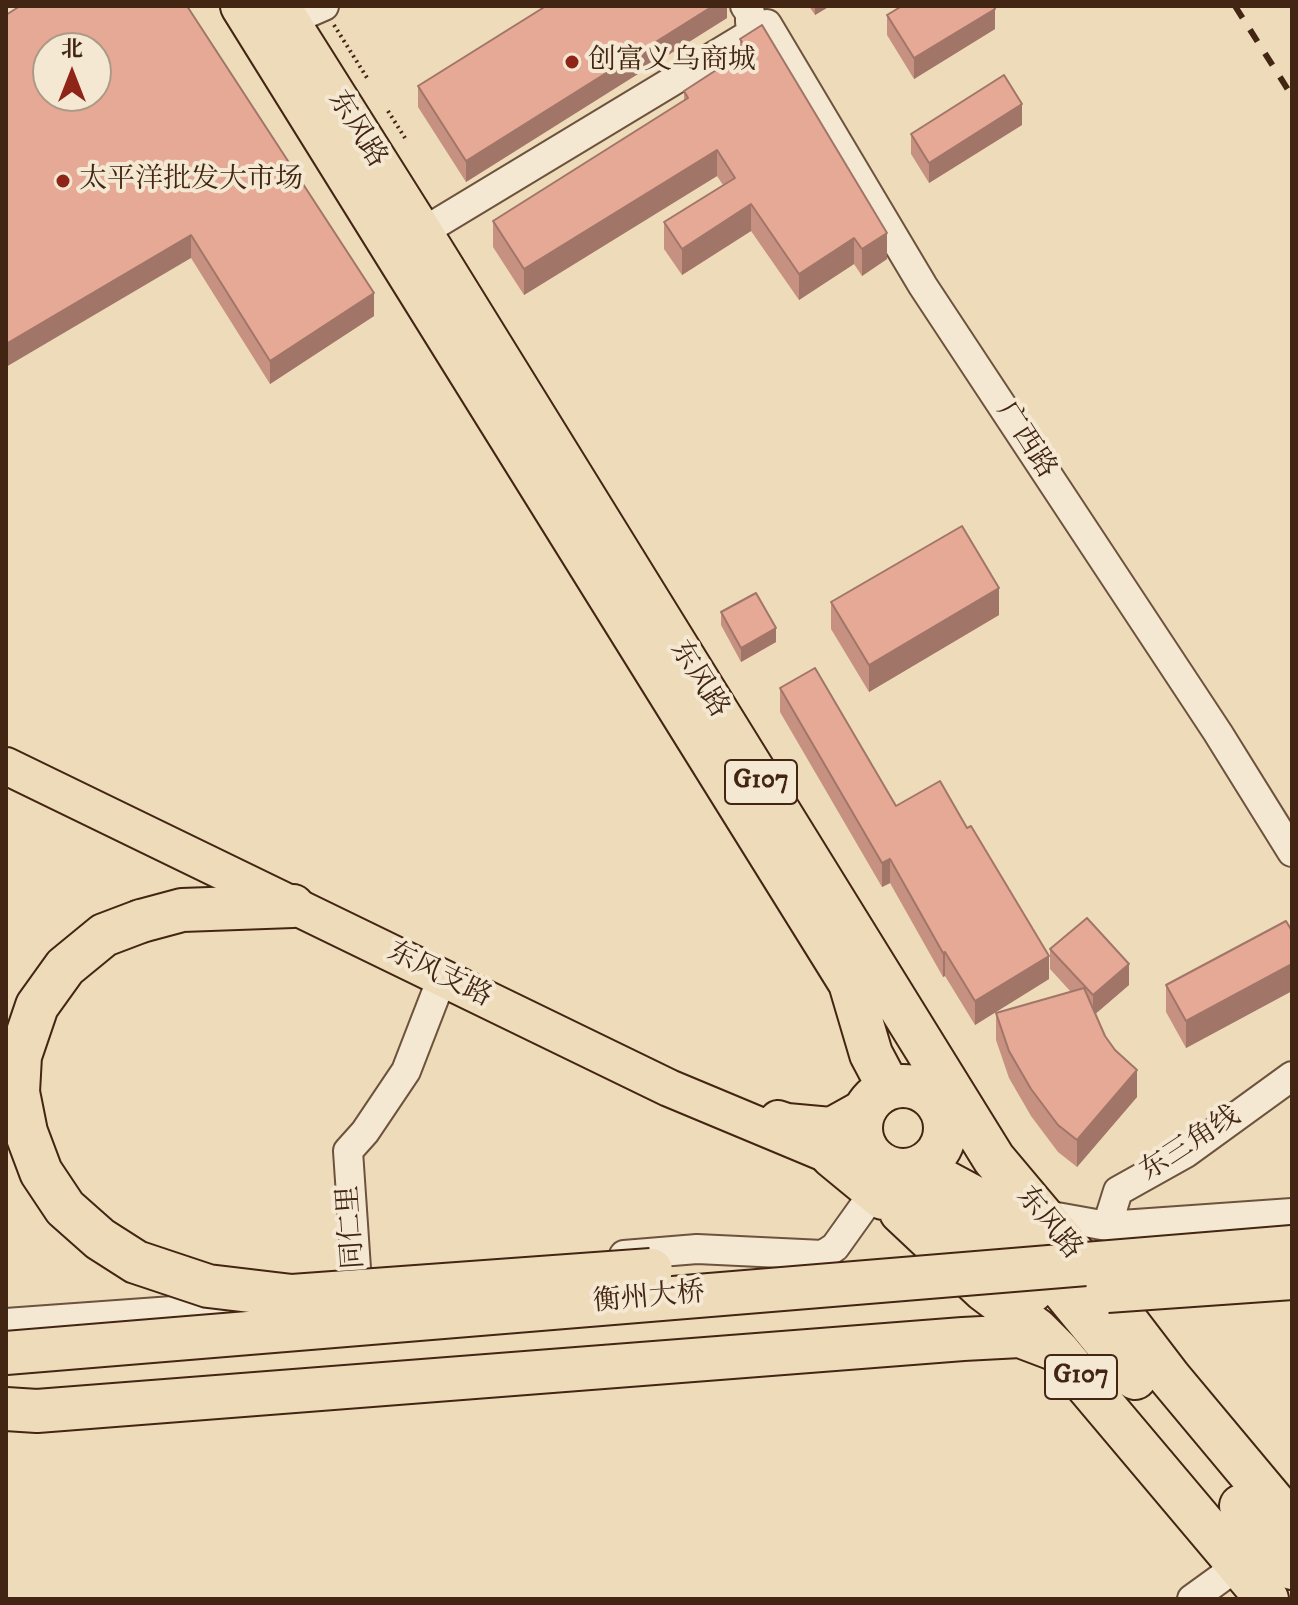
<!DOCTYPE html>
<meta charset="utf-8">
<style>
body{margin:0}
#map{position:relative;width:1298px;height:1605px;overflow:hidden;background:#eedbba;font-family:"IM FELL DW Pica","Noto Serif SC",serif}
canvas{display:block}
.frame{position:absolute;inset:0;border:8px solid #422513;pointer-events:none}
.north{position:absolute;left:32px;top:32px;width:80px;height:80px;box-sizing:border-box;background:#f4e8d2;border:2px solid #ad9a86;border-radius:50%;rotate:0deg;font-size:22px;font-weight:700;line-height:32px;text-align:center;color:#422513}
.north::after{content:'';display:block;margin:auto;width:28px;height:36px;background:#8f2418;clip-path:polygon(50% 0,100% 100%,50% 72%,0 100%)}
</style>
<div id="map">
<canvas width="1298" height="1605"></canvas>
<div class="frame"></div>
<div class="north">北</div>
</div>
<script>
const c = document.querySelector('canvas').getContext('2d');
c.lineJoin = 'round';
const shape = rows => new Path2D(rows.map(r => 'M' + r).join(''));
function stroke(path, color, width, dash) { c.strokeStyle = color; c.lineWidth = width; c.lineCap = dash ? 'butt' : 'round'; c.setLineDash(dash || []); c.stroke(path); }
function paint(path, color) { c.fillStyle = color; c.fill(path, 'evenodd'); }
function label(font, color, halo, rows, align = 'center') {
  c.font = font + ' "IM FELL DW Pica","Noto Serif SC",serif'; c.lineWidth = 8; c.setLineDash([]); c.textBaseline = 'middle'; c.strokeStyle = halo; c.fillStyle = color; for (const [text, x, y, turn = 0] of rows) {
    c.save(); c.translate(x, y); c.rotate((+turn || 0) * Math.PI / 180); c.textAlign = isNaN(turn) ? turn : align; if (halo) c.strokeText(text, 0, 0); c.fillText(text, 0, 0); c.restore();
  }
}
const minor = shape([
 [745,6,750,13,750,22],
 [288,7,287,22,324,6],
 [421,233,767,24,923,286,1218,733,1292,852],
 [1040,1214,1107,1226,1292,1213],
 [1107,1226,1118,1191,1186,1153,1292,1076],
 [624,1255,697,1249,823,1255,835,1247,875,1191],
 [332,1288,357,1283,348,1151,365,1132,406,1071,442,978],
 [6,1323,256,1305],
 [1192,1599,1239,1565]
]);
const major = shape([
 [6,766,669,1088,832,1156,860,1161],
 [778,1119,787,1122,831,1126,867,1106]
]);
const highway = shape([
 [242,6,850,983,871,1054,889,1088],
 [278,6,421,233,994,1159,1089,1272,1170,1378,1292,1524],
 [141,921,182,910,293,906],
 '861 1128a42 42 0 1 1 84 0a42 42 0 1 1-84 0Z',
 [832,1156,883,1198],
 [892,1169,901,1212,984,1290,1037,1330,1057,1350,1267,1599],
 [905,1170,1032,1291],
 [927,1172,996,1209,1135,1378],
 [6,1409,37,1411,963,1339,1020,1336,1057,1350],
 [1241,1506,1292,1568]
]);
stroke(minor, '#6d523d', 32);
stroke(major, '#422513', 40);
stroke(highway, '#422513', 46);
stroke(shape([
 [334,25,369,81],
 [388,111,405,138]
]), '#422513', 4, [2, 4]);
stroke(minor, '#f4e8d2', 28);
stroke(major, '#eedbba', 36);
stroke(highway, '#eedbba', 42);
stroke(shape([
 [1235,6,1292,96]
]), '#422513', 6, [14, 14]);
const highwayBridge = shape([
 [141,921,104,935,65,967,37,1006,20,1056,18,1092,26,1132,41,1172,65,1208,100,1239,136,1262,208,1286,292,1296,651,1270],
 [1107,1291,1292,1278],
 [6,1353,1292,1247]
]);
stroke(highwayBridge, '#422513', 46, []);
stroke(highwayBridge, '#eedbba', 42);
paint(shape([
 [727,6,727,18,466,182,418,107,418,86],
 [809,6,830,6,815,15],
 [6,15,374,316,270,384,191,258],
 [887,15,995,29,914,79,887,35],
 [740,39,887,259,862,276,854,264,799,300,751,231,682,275,664,249,664,222,723,185,717,176,524,295,493,247,493,221,684,101,684,91,740,55],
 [1022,125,929,183,911,154,911,134],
 [831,602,999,615,869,692,831,629],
 [721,612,776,642,741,662,721,625],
 [780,688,896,806,1049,979,975,1025,945,976,943,977,890,883,882,887,780,712],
 [1292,931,1292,991,1186,1048,1166,1012,1166,985],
 [1050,949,1129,985,1095,1014,1105,1036,1137,1097,1077,1167,1058,1152,1031,1116,1009,1078,996,1040,996,1013,1071,992,1050,969]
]), '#c69181');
paint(shape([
 [713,6,727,6,727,18,466,182,466,161],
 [815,6,830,6,815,15],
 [995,9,995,29,914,79,914,58],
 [1022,104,1022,125,929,183,929,163],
 [717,150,717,176,524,295,524,269],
 [751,204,751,231,682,275,682,249],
 [887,233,887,259,862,276,862,249],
 [191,235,191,258,6,367,6,344],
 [854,238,854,264,799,300,799,274],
 [374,293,374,316,270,384,270,361],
 [999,588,999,615,869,692,869,665],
 [776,628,776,642,741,662,741,648],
 [890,859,890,883,882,887,882,863],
 [945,952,945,976,943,977,943,953],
 [1049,956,1049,979,975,1025,975,1001],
 [1129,964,1129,985,1093,1016,1093,995],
 [1292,964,1292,991,1186,1048,1186,1021],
 [1137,1070,1137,1097,1077,1167,1077,1140]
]), '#a17669');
const building = shape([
 [20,6,187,6,374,293,270,361,191,235,6,344,6,15,20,6],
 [48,48,96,48,96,96,48,96,48,48],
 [546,6,713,6,466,161,418,86,546,6],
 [902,6,994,6,995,9,914,58,887,15,902,6],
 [762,25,887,233,862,249,854,238,799,274,751,204,682,249,664,222,735,178,717,150,524,269,493,221,688,98,684,91,747,50,740,39,762,25],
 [1004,75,1022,104,929,163,911,134,1004,75],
 [962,526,999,588,869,665,831,602,962,526],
 [756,593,776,628,741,648,721,612,756,593],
 [815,668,896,806,940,781,967,828,971,826,1049,956,975,1001,945,952,943,953,890,859,882,863,780,688,815,668],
 [1087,918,1129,964,1093,995,1050,949,1087,918],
 [1286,921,1292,931,1292,964,1186,1021,1166,985,1286,921],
 [1084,988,1105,1036,1115,1050,1137,1070,1077,1140,1058,1125,1031,1089,1009,1051,996,1013,1084,988]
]);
paint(building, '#e6a996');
stroke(building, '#a17669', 2);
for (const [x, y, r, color] of [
 [572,62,8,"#8f2418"],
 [63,181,8,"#8f2418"]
]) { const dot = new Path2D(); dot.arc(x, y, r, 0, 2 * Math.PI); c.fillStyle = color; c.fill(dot); stroke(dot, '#f4e8d2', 3); }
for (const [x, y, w] of [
 [761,782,72],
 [1081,1377,72]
]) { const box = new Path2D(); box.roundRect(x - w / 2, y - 22, w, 44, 6); c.fillStyle = '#f4e8d2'; c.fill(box); stroke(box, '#422513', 2); }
label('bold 26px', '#422513', null, [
 ["G107",761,782],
 ["G107",1081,1377]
]);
label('28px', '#422513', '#f4e8d2', [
 ["创富义乌商城",588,62],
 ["太平洋批发大市场",79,181]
], 'left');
label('28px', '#422513', '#f4e8d2', [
 ["东风路",356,130,58],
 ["广西路",1025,441,57],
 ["东风路",698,680,58],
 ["东风支路",439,976,26],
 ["东三角线",1191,1145,-33],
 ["东风路",1048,1224,50],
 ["同仁里",353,1227,-94],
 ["衡州大桥",649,1299,-5]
]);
</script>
